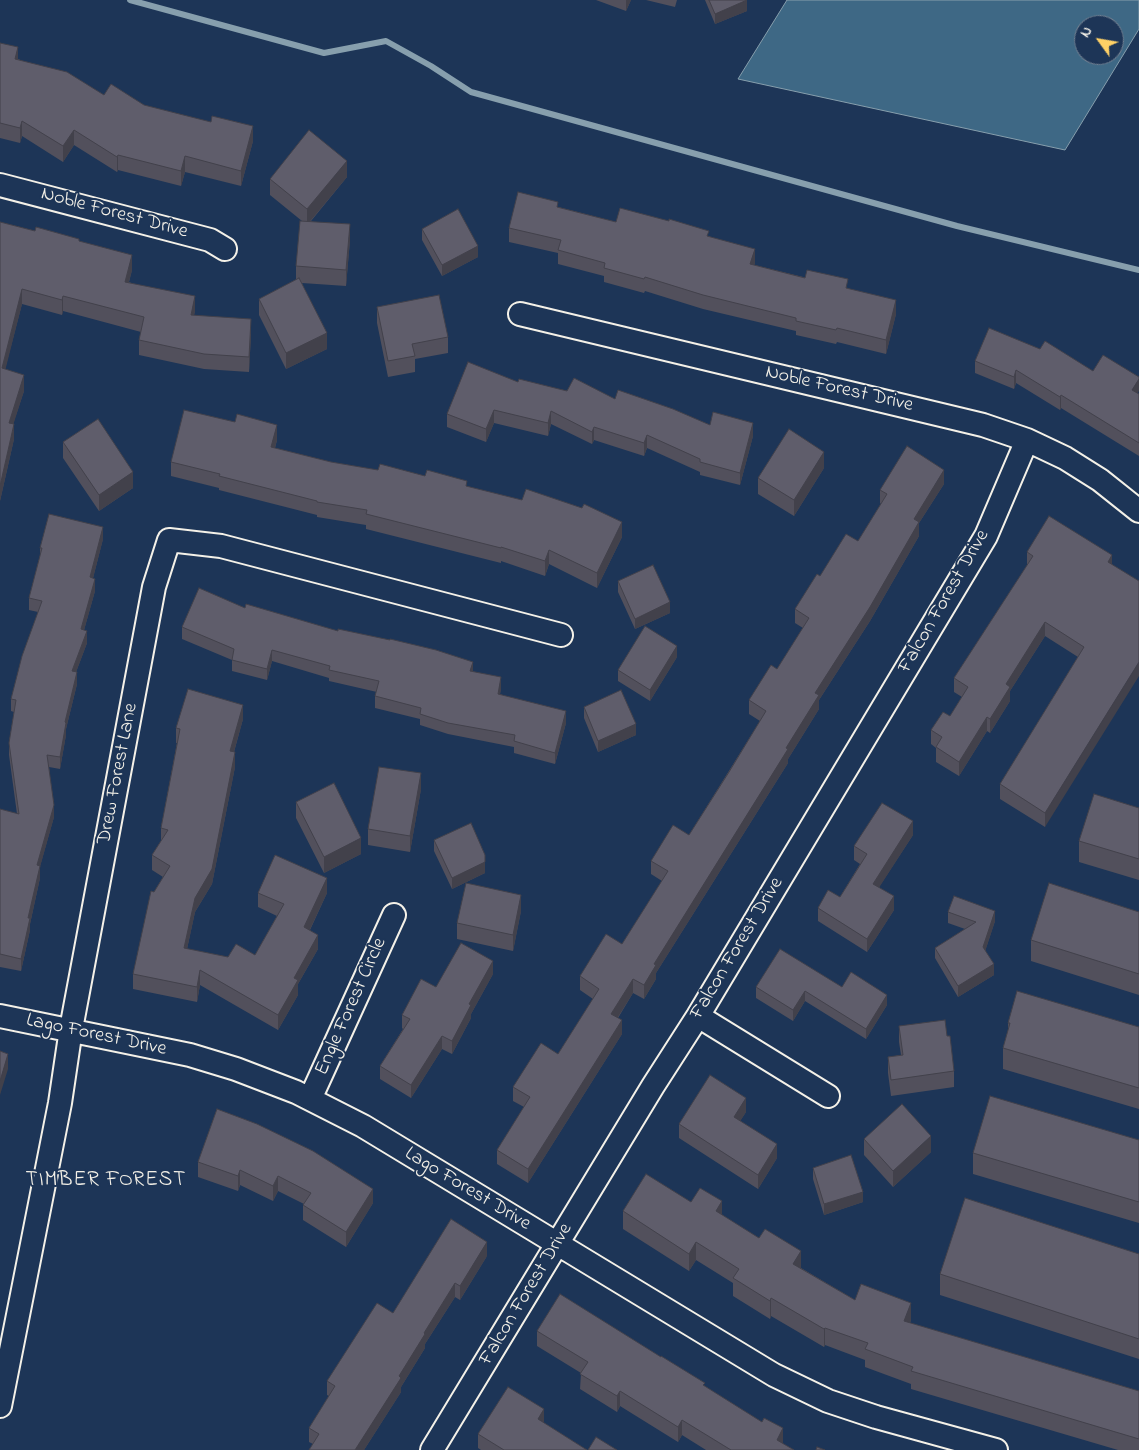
<!DOCTYPE html>
<style>
body{margin:0}
#map{position:relative;width:1139px;height:1450px;overflow:hidden;background:#1d3557;font-family:"Indie Flower",sans-serif}
canvas{display:block}
.north{position:absolute;left:1074px;top:15px;width:50px;height:50px;box-sizing:border-box;background:#1d3557;border:1px solid #738091;border-radius:50%;rotate:302deg;font-size:14px;font-weight:700;line-height:20px;text-align:center;color:#f4f1e8}
.north::after{content:'';display:block;margin:auto;width:18px;height:22px;background:#ffd166;clip-path:polygon(50% 0,100% 100%,50% 72%,0 100%)}
</style>
<div id="map">
<canvas width="1139" height="1450"></canvas>
<div class="north">N</div>
</div>
<script>
const c = document.querySelector('canvas').getContext('2d');
c.lineJoin = 'round';
function paint(path, color) { c.fillStyle = color; c.fill(path, 'evenodd'); }
const shape = rows => new Path2D(rows.map(r => 'M' + r).join(''));
function stroke(path, color, width, dash) { c.strokeStyle = color; c.lineWidth = width; c.lineCap = dash ? 'butt' : 'round'; c.setLineDash(dash || []); c.stroke(path); }
function label(font, color, halo, rows, align = 'center') {
  c.font = font + ' "Indie Flower",sans-serif'; c.lineWidth = 4; c.setLineDash([]); c.textBaseline = 'middle'; c.strokeStyle = halo; c.fillStyle = color; for (const [text, x, y, turn = 0] of rows) {
    c.save(); c.translate(x, y); c.rotate((+turn || 0) * Math.PI / 180); c.textAlign = isNaN(turn) ? turn : align; if (halo) c.strokeText(text, 0, 0); c.fillText(text, 0, 0); c.restore();
  }
}
const water = shape([
 [787,0,1139,0,1139,29,1065,150,738,79,787,0],
 [1084,25,1114,25,1114,55,1084,55,1084,25]
]);
paint(water, '#3e6885');
stroke(water, '#879fad', 1);
stroke(shape([
 [130,0,324,53,386,41,431,66,471,92,957,226,1139,270]
]), '#879fad', 6);
const minor = shape([
 [0,185,210,240,225,249],
 [520,314,983,425,1027,440,1065,458,1100,480,1139,511],
 [0,1016,190,1055,236,1069,296,1092,363,1126,774,1375,828,1401,876,1417,996,1450],
 [698,1016,828,1096],
 [310,1099,394,915],
 [0,1406,60,1103,71,1029,154,587,169,540,221,546,561,635],
 [432,1450,653,1086,698,1016,986,536,1027,440]
]);
stroke(minor, '#f4f1e8', 26);
stroke(minor, '#1d3557', 22);
paint(shape([
 [596,0,631,0,626,11],
 [646,0,677,0,675,7],
 [705,0,747,0,747,11,715,24],
 [0,43,18,59,104,95,144,105,253,141,241,186,185,172,181,186,118,170,117,172,74,145,63,162,22,136,20,143,0,138],
 [347,177,311,221,350,240,346,286,302,283,327,349,286,369,259,315,259,299,296,280,296,266,302,221,270,195,270,179],
 [558,207,616,222,709,236,755,263,754,265,848,288,896,314,886,354,837,342,836,344,796,335,796,331,703,309,645,291,644,293,604,282,604,276,558,264,558,253,509,242,509,228],
 [0,222,79,242,132,270,129,282,195,311,194,315,251,334,249,372,204,369,139,355,139,340,141,332,63,311,62,315,22,304,5,369,24,391,13,424,14,439,0,501],
 [422,229,478,257,442,276,422,240],
 [377,307,448,337,448,353,415,359,415,372,388,377,377,323],
 [975,361,1093,371,1138,394,1139,394,1139,456,1061,408,1060,410,1016,383,1014,389,975,373],
 [518,382,615,399,710,425,753,436,740,485,700,475,700,472,647,448,644,456,594,440,592,444,551,424,548,436,494,423,486,442,447,427,447,414],
 [277,440,275,448,331,462,467,487,622,537,597,588,549,564,545,576,501,561,501,563,366,529,366,525,317,517,317,515,219,490,219,488,171,476,171,462],
 [63,442,133,488,99,511,63,458],
 [824,468,794,516,758,494,758,478],
 [944,484,919,523,919,536,870,621,819,700,819,709,788,759,788,763,656,973,656,979,644,999,633,993,618,1018,622,1034,528,1183,497,1164,497,1150,524,1107,513,1101,513,1087,558,1054,593,999,580,990,580,976,622,944,662,881,651,874,651,861,689,835,760,721,749,714,749,700,777,669,803,628,795,623,795,609,820,576,858,541,881,504,880,503,880,490],
 [103,539,93,578,95,591,84,630,87,643,76,672,77,684,66,729,66,735,60,769,49,767,54,817,40,866,40,878,30,924,30,930,21,971,0,967,0,809,17,814,9,755,9,743,14,712,11,711,11,699,38,612,29,610,29,598,40,556,40,548],
 [1027,552,1112,555,1045,827,1000,799,1000,784,1078,657,1045,636,1010,691,1010,701,990,733,987,731,959,776,936,762,936,748,931,744,931,730,950,716,962,697,954,692,954,678,1027,566],
 [618,581,670,613,635,629,618,592],
 [245,608,473,672,501,689,500,694,566,723,555,764,514,753,514,747,448,734,420,725,420,719,375,708,375,696,377,692,329,681,329,678,272,661,267,680,232,671,232,660,182,639,182,627],
 [677,657,650,701,618,681,618,670],
 [584,707,636,735,598,752,584,718],
 [243,719,234,752,235,767,212,884,195,912,187,949,228,957,255,955,277,916,258,907,258,893,327,893,310,930,318,949,298,984,298,995,278,1030,200,985,197,1002,133,989,133,974,154,892,163,877,152,870,152,855,161,841,161,828,177,743,176,743,176,728],
 [421,789,410,852,368,845,368,829],
 [296,802,361,854,324,873,296,818],
 [1139,808,1139,880,1079,862,1079,841],
 [913,835,879,887,894,910,867,952,818,921,818,908,840,897,860,864,854,860,854,846],
 [434,840,485,873,452,889,434,851],
 [521,911,513,951,457,939,457,923],
 [948,912,995,921,985,951,994,975,958,997,935,958,935,948,965,929,948,923],
 [1139,912,1139,995,1031,961,1031,940],
 [493,974,471,1014,471,1018,452,1054,442,1049,411,1098,380,1079,380,1066,403,1029,402,1028,402,1015,436,987],
 [756,987,842,987,887,1005,866,1039,805,1001,793,1021,756,998],
 [1008,1023,1139,1027,1139,1109,1003,1069,1003,1048,1008,1031],
 [899,1026,947,1036,954,1071,954,1087,891,1096,888,1073,888,1057,901,1055,899,1042],
 [217,1109,373,1203,346,1247,303,1220,303,1205,304,1204,278,1191,273,1201,240,1185,238,1191,198,1177,198,1162],
 [746,1112,740,1121,777,1158,758,1189,679,1138,679,1124],
 [864,1139,931,1152,893,1187,864,1155],
 [1139,1140,1139,1223,973,1174,973,1153],
 [813,1168,863,1202,824,1215,813,1179],
 [691,1202,722,1215,801,1268,855,1300,911,1320,910,1323,1139,1391,1139,1450,1118,1450,911,1389,911,1384,865,1367,865,1360,825,1345,824,1347,771,1316,770,1319,733,1296,733,1283,696,1260,689,1271,623,1229,623,1211],
 [1139,1254,1139,1359,940,1295,940,1274],
 [487,1256,460,1300,455,1297,425,1344,425,1348,401,1387,401,1392,364,1450,309,1450,313,1444,309,1442,309,1428,329,1396,327,1395,327,1381,393,1313],
 [537,1331,705,1386,783,1444,794,1450,706,1450,682,1435,678,1442,620,1406,617,1412,580,1389,581,1373,537,1346],
 [544,1423,587,1450,481,1450,478,1448,478,1434]
]), '#52505c');
paint(shape([
 [626,0,631,0,626,11],
 [747,0,747,11,715,24,715,14],
 [18,47,18,63,15,59],
 [22,121,22,136,20,143,20,128],
 [253,126,253,141,241,186,241,171],
 [74,130,74,145,63,162,63,146],
 [118,155,118,170,117,172,117,157],
 [185,156,185,172,181,186,181,171],
 [347,161,347,177,307,225,307,209],
 [350,224,350,240,346,286,346,270],
 [478,246,478,257,442,276,442,265],
 [755,249,755,263,750,278,750,264],
 [132,255,132,270,125,297,125,282],
 [22,289,22,304,2,383,2,368],
 [63,296,63,311,62,315,62,300],
 [195,296,195,311,191,330,191,315],
 [896,300,896,314,886,354,886,340],
 [251,319,251,334,249,372,249,357],
 [327,333,327,349,286,369,286,353],
 [1016,370,1016,383,1014,389,1014,377],
 [24,375,24,391,9,438,9,423],
 [1139,379,1139,391,1132,403,1132,390],
 [1061,395,1061,408,1060,410,1060,397],
 [494,410,494,423,486,442,486,429],
 [551,411,551,424,548,436,548,423],
 [753,423,753,436,740,485,740,473],
 [14,424,14,439,0,501,0,486],
 [277,425,277,440,271,462,271,447],
 [594,427,594,440,592,444,592,432],
 [647,435,647,448,644,456,644,443],
 [824,452,824,468,794,516,794,500],
 [944,470,944,484,919,523,919,536,870,621,819,700,819,709,788,759,788,763,656,973,656,979,644,999,644,985,654,964,786,748,815,693,914,519],
 [133,472,133,488,99,511,99,495],
 [622,522,622,537,597,588,597,573],
 [103,527,103,539,90,590,90,577],
 [549,550,549,564,545,576,545,561],
 [1112,555,1112,569,1108,562],
 [95,579,95,591,81,641,81,629],
 [670,602,670,613,635,629,635,619],
 [1045,622,1045,636,1010,691,1010,701,990,733,990,719,1006,684],
 [87,631,87,643,72,683,72,671],
 [677,646,677,657,650,701,650,690],
 [272,650,272,661,267,680,267,669],
 [473,662,473,674,470,671],
 [1139,662,1139,676,1045,827,1045,813],
 [77,672,77,684,66,729,66,735,60,769,60,757,65,722],
 [501,677,501,689,498,705,498,694],
 [243,705,243,719,230,766,230,751],
 [566,711,566,723,555,764,555,753],
 [987,717,987,731,959,776,959,762],
 [636,724,636,735,598,752,598,741],
 [235,752,235,767,212,884,195,912,184,963,184,948,195,898],
 [421,773,421,789,410,852,410,836],
 [54,805,54,817,37,878,37,865],
 [913,821,913,835,873,897,873,884],
 [361,838,361,854,324,873,324,857],
 [485,862,485,873,452,889,452,878],
 [40,866,40,878,30,924,30,930,21,971,21,959,28,918],
 [327,878,327,893,304,942,304,927],
 [521,895,521,911,513,951,513,935],
 [894,896,894,910,867,952,867,939],
 [995,911,995,921,983,958,983,947],
 [318,935,318,949,298,984,298,995,278,1030,278,1015,294,978],
 [493,961,493,974,471,1014,471,1018,452,1054,452,1041,469,1004],
 [994,964,994,975,958,997,958,986],
 [200,970,200,985,197,1002,197,987],
 [633,979,633,993,611,1028,611,1014],
 [805,991,805,1001,793,1021,793,1010],
 [887,995,887,1005,866,1039,866,1029],
 [622,1020,622,1034,528,1183,528,1169],
 [442,1036,442,1049,411,1098,411,1085],
 [8,1054,8,1069,0,1095,0,1081],
 [746,1098,746,1112,734,1131,734,1117],
 [931,1136,931,1152,893,1187,893,1171],
 [777,1144,777,1158,758,1189,758,1175],
 [240,1170,240,1185,238,1191,238,1176],
 [278,1176,278,1191,273,1201,273,1186],
 [373,1189,373,1203,346,1247,346,1232],
 [863,1192,863,1202,824,1215,824,1204],
 [722,1201,722,1219,716,1211],
 [487,1242,487,1256,460,1300,460,1286],
 [696,1242,696,1260,689,1271,689,1254],
 [801,1251,801,1269,793,1264],
 [455,1283,455,1297,425,1344,425,1348,401,1387,401,1392,364,1450,355,1450,424,1333],
 [771,1298,771,1316,770,1319,770,1301],
 [911,1303,911,1320,904,1339,904,1321],
 [825,1328,825,1345,824,1347,824,1329],
 [620,1391,620,1406,617,1412,617,1396],
 [544,1409,544,1424,538,1419],
 [682,1420,682,1435,678,1442,678,1427],
 [783,1428,783,1444,777,1440]
]), '#42414b');
const building = shape([
 [709,0,747,0,715,14,709,0],
 [0,43,18,47,15,59,67,72,104,95,111,84,144,105,211,122,212,116,253,126,241,171,185,156,181,171,118,155,117,157,74,130,63,146,22,121,20,128,0,123,0,43],
 [309,130,347,161,307,209,270,179,309,130],
 [518,192,558,202,557,207,616,222,620,208,669,221,669,219,709,231,707,236,755,249,750,264,805,278,807,270,848,279,846,288,896,300,886,340,837,328,836,330,796,321,796,318,703,295,645,277,644,279,604,268,605,263,558,250,561,240,509,228,518,192],
 [458,209,478,246,442,265,422,229,458,209],
 [300,221,350,224,346,270,296,266,300,221],
 [0,222,35,231,36,227,79,239,79,241,132,255,125,282,195,296,191,315,251,319,249,357,204,354,139,340,144,317,63,296,62,300,22,289,2,368,24,375,9,423,14,424,0,486,0,222],
 [299,278,327,333,286,353,259,299,299,278],
 [439,295,448,337,412,344,415,356,388,361,377,307,439,295],
 [989,328,1040,349,1045,341,1093,371,1103,355,1139,377,1139,379,1132,390,1139,394,1139,443,1061,395,1060,397,1016,370,1014,377,975,361,989,328],
 [468,362,518,382,519,379,567,391,574,378,615,399,618,390,673,409,710,425,713,412,753,423,740,473,700,462,700,459,647,435,644,443,594,427,592,432,551,411,548,423,494,410,486,429,447,414,468,362],
 [184,410,235,422,237,414,277,425,271,447,331,462,378,470,380,464,425,476,427,470,467,481,466,486,522,500,526,489,582,508,584,504,622,522,597,573,549,550,545,561,501,547,501,548,366,514,367,510,317,502,317,501,219,476,220,474,171,462,184,410],
 [98,419,133,472,99,495,63,442,98,419],
 [789,429,824,452,794,500,758,478,789,429],
 [907,446,944,470,914,519,919,522,870,607,815,693,819,695,786,748,788,749,654,964,656,965,644,985,633,979,611,1014,622,1020,528,1169,497,1150,530,1097,513,1087,541,1043,558,1054,599,989,580,976,606,934,622,944,668,871,651,861,673,825,689,835,729,772,766,711,749,700,771,665,777,669,809,618,795,609,817,574,820,576,846,534,858,541,887,494,880,490,907,446],
 [49,514,103,527,90,577,95,579,81,629,87,631,72,671,77,672,65,722,66,723,60,757,47,755,54,805,37,865,40,866,28,918,30,918,21,959,0,954,0,809,19,814,9,743,16,700,11,699,22,656,42,601,29,598,42,548,40,548,49,514],
 [1049,516,1112,555,1108,562,1139,581,1139,662,1045,813,1000,784,1084,647,1045,622,1006,684,1010,687,990,719,987,717,959,762,936,747,942,737,931,730,943,712,950,716,968,687,954,678,1033,556,1027,552,1049,516],
 [653,565,670,602,635,619,618,581,653,565],
 [199,588,245,608,246,604,338,631,338,629,390,640,390,639,436,650,473,662,470,671,501,677,498,694,566,711,555,753,514,741,515,735,448,723,420,714,421,708,375,696,379,681,329,670,330,666,272,650,267,669,232,660,234,649,182,627,199,588],
 [645,626,677,646,650,690,618,670,645,626],
 [188,689,243,705,230,751,235,752,212,869,195,898,184,948,228,957,236,944,255,955,284,904,258,893,275,855,327,878,304,927,318,935,294,978,298,980,278,1015,200,970,197,987,133,974,151,891,154,892,170,866,152,855,168,830,161,828,180,729,176,728,188,689],
 [621,690,636,724,598,741,584,707,621,690],
 [379,767,421,773,410,836,368,829,379,767],
 [334,783,361,838,324,857,296,802,334,783],
 [1094,794,1139,808,1139,859,1079,841,1094,794],
 [882,803,913,821,873,884,894,896,867,939,818,908,828,890,840,897,867,854,854,846,882,803],
 [471,823,485,855,485,862,452,878,434,840,471,823],
 [466,883,521,895,513,935,457,923,466,883],
 [1049,883,1139,912,1139,974,1031,940,1049,883],
 [954,896,995,911,983,947,994,964,958,986,935,948,976,922,948,912,954,896],
 [461,943,493,961,469,1004,471,1005,452,1041,442,1036,411,1085,380,1066,410,1019,402,1015,421,979,436,987,461,943],
 [780,949,842,987,851,972,887,995,866,1029,805,991,793,1010,756,987,780,949],
 [1017,991,1139,1027,1139,1088,1003,1048,1010,1023,1008,1023,1017,991],
 [945,1020,947,1036,950,1036,954,1071,891,1080,888,1057,903,1055,899,1026,945,1020],
 [0,1051,8,1054,0,1081,0,1051],
 [710,1075,746,1098,734,1117,777,1144,758,1175,679,1124,710,1075],
 [990,1096,1139,1140,1139,1202,973,1153,990,1096],
 [902,1104,931,1136,893,1171,864,1139,902,1104],
 [217,1109,257,1124,313,1151,373,1189,346,1232,303,1205,311,1193,278,1176,273,1186,240,1170,238,1176,198,1162,217,1109],
 [851,1155,863,1192,824,1204,813,1168,851,1155],
 [646,1174,691,1202,700,1188,722,1201,716,1211,759,1238,765,1229,801,1251,793,1264,855,1300,861,1284,911,1303,904,1321,1139,1391,1139,1439,911,1371,913,1367,865,1349,868,1343,825,1328,824,1329,771,1298,770,1301,733,1278,739,1269,696,1242,689,1254,623,1211,646,1174],
 [965,1198,1139,1254,1139,1339,940,1274,965,1198],
 [451,1219,487,1242,460,1286,455,1283,424,1333,425,1334,399,1376,401,1378,355,1450,309,1450,319,1434,309,1428,335,1386,327,1381,377,1303,393,1313,451,1219],
 [560,1294,661,1357,661,1356,705,1383,703,1385,762,1422,764,1418,783,1428,777,1440,794,1450,731,1450,682,1420,678,1427,620,1391,617,1396,580,1374,588,1362,537,1331,560,1294],
 [508,1387,544,1409,538,1419,587,1450,504,1450,478,1434,508,1387],
 [596,1437,617,1450,588,1450,596,1437],
 [817,1447,825,1450,816,1450,817,1447]
]);
paint(building, '#5f5d6b');
stroke(building, '#42414b', 1);
label('20px', '#f4f1e8', '#1d3557', [
 ["Noble Forest Drive",114,214,15],
 ["Noble Forest Drive",839,390,13],
 ["Falcon Forest Drive",945,602,-60],
 ["Drew Forest Lane",119,774,-79],
 ["Falcon Forest Drive",738,949,-59],
 ["Engle Forest Circle",352,1007,-66],
 ["Lago Forest Drive",96,1036,12],
 ["Lago Forest Drive",467,1190,31],
 ["Falcon Forest Drive",527,1295,-59]
]);
c.letterSpacing = '1px';
label('21px', '#f4f1e8', '#1d3557', [
 ["TIMBER FOREST",106,1182]
]);
c.letterSpacing = '0px';
</script>
